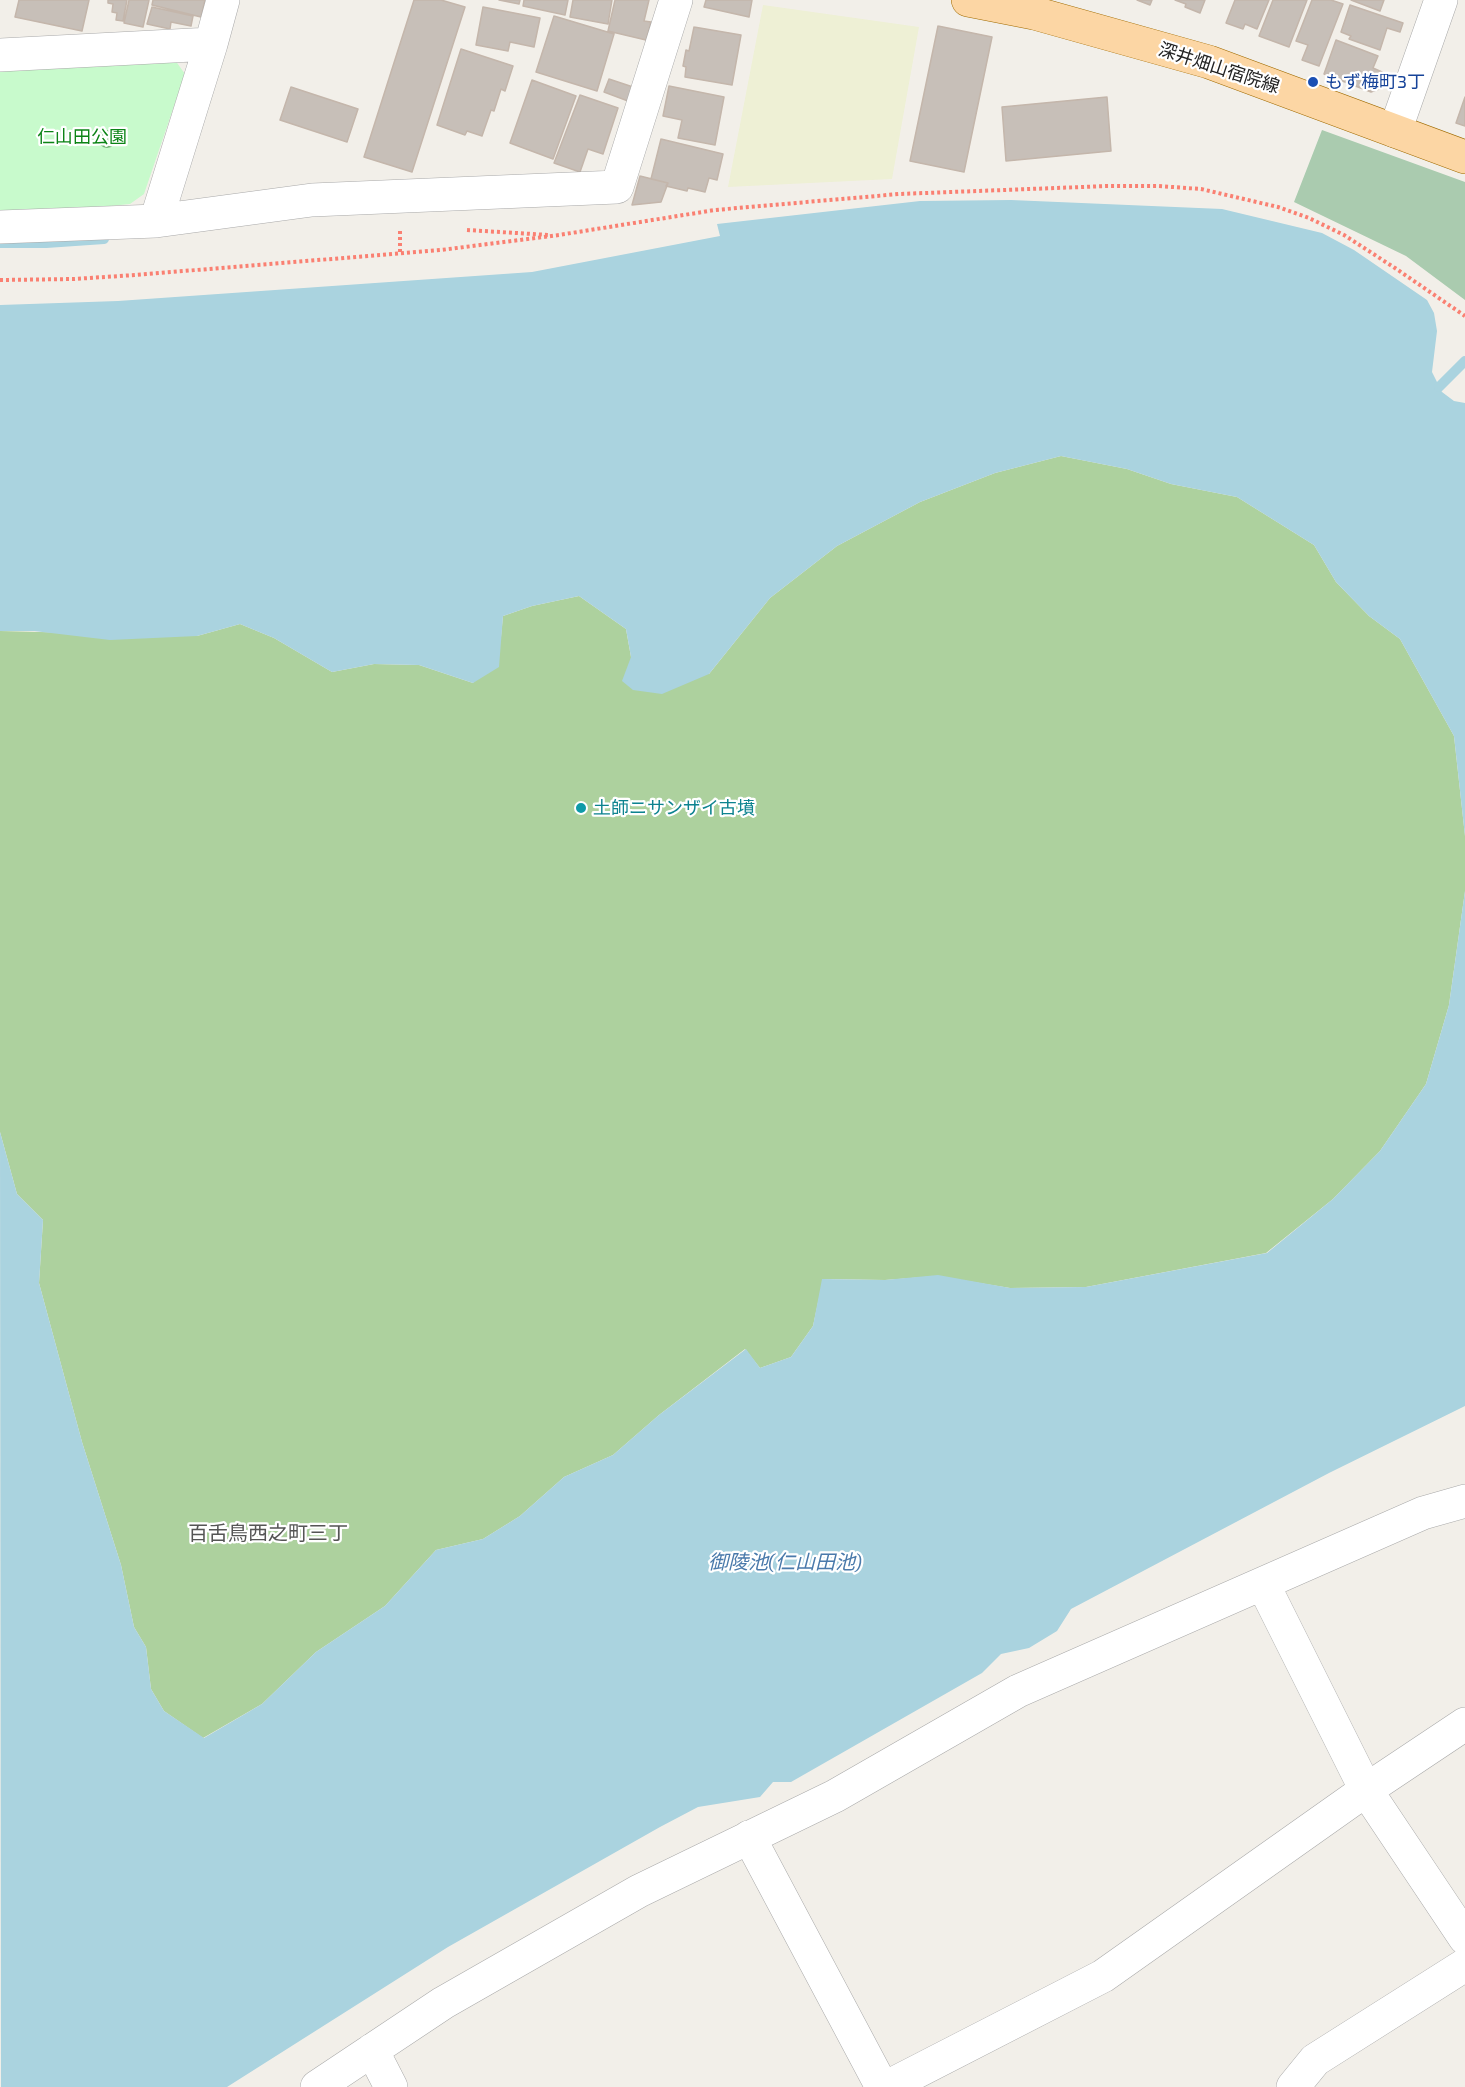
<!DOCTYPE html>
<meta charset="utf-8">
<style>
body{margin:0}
canvas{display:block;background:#f2efe9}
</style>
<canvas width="1465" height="2087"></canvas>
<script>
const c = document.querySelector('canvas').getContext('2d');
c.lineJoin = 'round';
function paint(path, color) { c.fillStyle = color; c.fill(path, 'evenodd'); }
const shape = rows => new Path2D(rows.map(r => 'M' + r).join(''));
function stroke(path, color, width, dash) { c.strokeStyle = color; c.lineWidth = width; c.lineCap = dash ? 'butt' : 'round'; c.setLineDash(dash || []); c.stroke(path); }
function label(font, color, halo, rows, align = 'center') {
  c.font = font + ' "Exo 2","Noto Sans JP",sans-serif'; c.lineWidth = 4.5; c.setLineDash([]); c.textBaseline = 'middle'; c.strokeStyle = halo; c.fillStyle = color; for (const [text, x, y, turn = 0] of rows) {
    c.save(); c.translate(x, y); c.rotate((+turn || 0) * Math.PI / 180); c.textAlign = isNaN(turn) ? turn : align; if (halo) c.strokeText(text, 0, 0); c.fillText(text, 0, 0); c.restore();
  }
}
paint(shape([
 [763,5,919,27,892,179,728,187]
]), '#eef0d5');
paint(shape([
 [1061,456,1127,469,1171,484,1237,497,1314,545,1336,582,1369,616,1400,639,1454,736,1465,836,1465,891,1449,1005,1426,1084,1380,1151,1333,1199,1266,1253,1086,1287,1010,1288,937,1276,885,1280,823,1279,813,1326,791,1357,760,1368,745,1349,659,1415,613,1455,564,1477,520,1516,483,1539,436,1550,385,1606,316,1652,262,1704,203,1738,164,1711,151,1689,146,1647,134,1627,121,1565,82,1442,39,1283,43,1220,17,1194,0,1132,0,631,197,636,240,624,274,638,332,672,374,664,419,665,473,683,501,637,503,616,532,606,579,596,626,629,631,657,709,674,770,598,837,546,920,502,995,473]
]), '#add19e');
paint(shape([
 [1322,130,1465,182,1465,300,1406,256,1294,202]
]), '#aacbaf');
paint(shape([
 [175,60,185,74,144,194,130,204,30,214,0,214,0,69]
]), '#c8facc');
paint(shape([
 [1011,200,1222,209,1322,233,1354,250,1427,300,1434,313,1437,331,1432,372,1442,392,1454,401,1465,403,1465,836,1454,736,1400,639,1369,616,1336,582,1314,545,1237,497,1171,484,1127,469,1061,456,995,473,920,502,837,546,770,598,709,674,662,694,633,690,622,681,631,657,626,629,579,596,532,606,503,616,499,667,473,683,419,665,374,664,332,672,274,638,240,624,197,636,110,640,34,631,0,631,0,305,118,301,532,272,720,236,717,224,920,201],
 [1465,891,1465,1406,1329,1473,1071,1609,1057,1631,1029,1648,1001,1654,982,1673,791,1782,773,1782,760,1797,698,1807,660,1827,448,1947,227,2087,1,2087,0,1132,17,1194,43,1220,39,1283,82,1442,121,1565,134,1627,146,1647,151,1689,164,1711,204,1738,262,1704,316,1652,385,1606,436,1550,483,1539,520,1516,564,1477,613,1455,659,1415,746,1349,760,1368,791,1357,813,1326,822,1279,885,1280,938,1275,1010,1288,1086,1287,1267,1253,1333,1199,1380,1151,1426,1084,1449,1005]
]), '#aad3df');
stroke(shape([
 [0,243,46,243,104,239],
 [1439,387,1465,361]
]), '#aad3df', 10);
const building = shape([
 [19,0,89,0,82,31,15,17,19,0],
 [108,0,127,0,123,21,116,20,117,13,112,12,113,4,108,3,108,0],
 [129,0,149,0,143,27,124,23,129,0],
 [153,0,205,0,201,17,152,5,153,0],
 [414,0,441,0,465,7,412,172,364,157,414,0],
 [499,0,520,0,519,4,499,0],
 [524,0,568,0,565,15,523,6,524,0],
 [573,0,612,0,608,24,570,17,573,0],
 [615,0,649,0,644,21,651,22,646,40,608,31,615,0],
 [706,0,752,0,749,17,704,7,706,0],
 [1137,0,1152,0,1150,5,1137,0],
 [1175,0,1205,0,1200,13,1185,7,1186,4,1175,0],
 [1235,0,1269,0,1257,29,1245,24,1243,29,1226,23,1235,0],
 [1273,0,1307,0,1289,47,1259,36,1273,0],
 [1312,0,1331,0,1343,4,1319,66,1302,60,1308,45,1296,41,1312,0],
 [1351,0,1384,0,1380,11,1351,0],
 [1350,5,1403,23,1400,32,1387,28,1380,50,1349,39,1351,36,1341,32,1350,5],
 [152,7,193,16,191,26,171,22,170,29,147,24,152,7],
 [483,7,540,18,534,47,510,42,508,51,476,45,483,7],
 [554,16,614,34,597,91,536,72,554,16],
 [938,26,992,37,964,172,910,161,938,26],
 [694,27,741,35,732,85,685,77,686,67,683,66,686,50,689,51,694,27],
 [1336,40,1378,56,1373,68,1382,72,1386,80,1382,88,1371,92,1324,74,1336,40],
 [461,49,513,66,505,91,501,89,494,111,491,110,482,136,467,131,465,135,437,125,461,49],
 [609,79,633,87,628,101,604,92,609,79],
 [532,80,576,96,553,159,510,143,532,80],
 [669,86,724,97,715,145,678,138,682,120,663,116,669,86],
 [291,87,358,109,347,142,280,120,291,87],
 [580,95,618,108,603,154,588,149,580,172,554,163,580,95],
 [1107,97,1111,151,1006,161,1002,107,1107,97],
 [1465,97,1465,126,1456,123,1465,97],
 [661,139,723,154,717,180,709,178,705,192,688,188,687,191,666,186,668,183,651,179,661,139],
 [640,176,668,183,661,202,632,205,640,176]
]);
paint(building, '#c7bfb8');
stroke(building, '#c4b6ab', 1.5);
const minor = shape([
 [0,55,211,44],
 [1395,131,1441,0],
 [156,221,211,44,223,0],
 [0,227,156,221,312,200,617,187,676,0],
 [1263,1584,1366,1790,1465,1938],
 [749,1837,882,2087],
 [372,2050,391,2087],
 [317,2087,443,2003,639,1891,835,1796,1018,1691,1423,1513,1465,1501],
 [887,2087,1103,1976,1366,1790,1465,1724],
 [1293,2087,1315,2060,1465,1965]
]);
const major = shape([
 [968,0,1034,13,1209,62,1465,157]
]);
stroke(minor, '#a9a9a9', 34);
stroke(major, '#a06b00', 34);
stroke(shape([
 [467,230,549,235],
 [400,231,400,254],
 [0,280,74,279,135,275,441,250,559,235,715,210,899,194,1108,186,1158,186,1201,189,1278,207,1309,218,1344,235,1395,268,1465,316]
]), '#fa8072', 4, [3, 3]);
stroke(minor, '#fff', 33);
stroke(major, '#fcd6a4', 33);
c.fillStyle = '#74b475';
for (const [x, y] of [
 [107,139]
]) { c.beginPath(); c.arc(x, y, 9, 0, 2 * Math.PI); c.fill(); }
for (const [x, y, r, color] of [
 [1313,82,6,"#1a4fb4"],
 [581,808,6,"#0f9aa8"]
]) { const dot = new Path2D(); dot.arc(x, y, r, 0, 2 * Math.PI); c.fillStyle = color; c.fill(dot); stroke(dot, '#fff', 2); }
label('18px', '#222', '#fff', [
 ["深井畑山宿院線",1219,68,18]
]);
label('18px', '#164399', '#fff', [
 ["もず梅町3丁",1325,82]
], 'left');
label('18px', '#0c8416', '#fff', [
 ["仁山田公園",82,137]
]);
label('18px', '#0d838f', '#fff', [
 ["土師ニサンザイ古墳",593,808]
], 'left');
label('20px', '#555', '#fff', [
 ["百舌鳥西之町三丁",268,1533]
]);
label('italic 20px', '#4a7aab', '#fff', [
 ["御陵池(仁山田池)",785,1562]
]);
</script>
